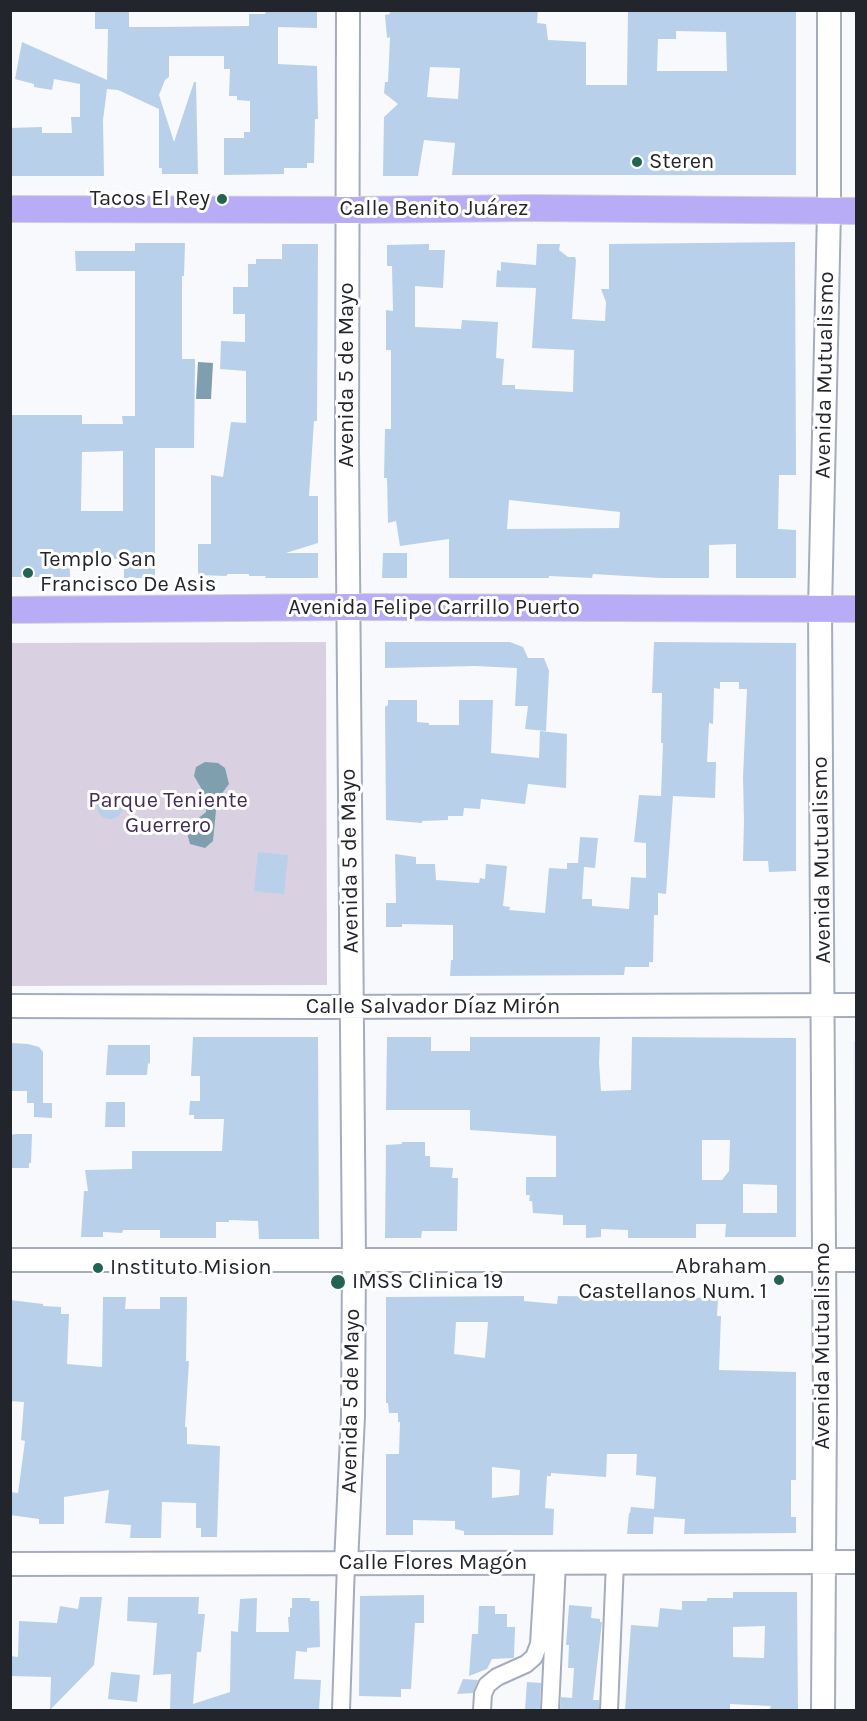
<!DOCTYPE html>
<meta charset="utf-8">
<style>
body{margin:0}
#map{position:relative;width:867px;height:1721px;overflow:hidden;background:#f8f9fd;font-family:Karla,sans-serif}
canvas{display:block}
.frame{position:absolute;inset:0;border:12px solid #23252c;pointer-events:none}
</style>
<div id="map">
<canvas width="867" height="1721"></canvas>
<div class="frame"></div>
</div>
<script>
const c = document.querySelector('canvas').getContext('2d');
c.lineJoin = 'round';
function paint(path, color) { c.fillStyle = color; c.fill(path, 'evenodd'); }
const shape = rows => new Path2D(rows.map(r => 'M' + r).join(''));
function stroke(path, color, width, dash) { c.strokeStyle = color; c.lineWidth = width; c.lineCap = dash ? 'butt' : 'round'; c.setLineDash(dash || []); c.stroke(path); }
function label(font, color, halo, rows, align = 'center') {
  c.font = font + ' Karla,sans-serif'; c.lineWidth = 6; c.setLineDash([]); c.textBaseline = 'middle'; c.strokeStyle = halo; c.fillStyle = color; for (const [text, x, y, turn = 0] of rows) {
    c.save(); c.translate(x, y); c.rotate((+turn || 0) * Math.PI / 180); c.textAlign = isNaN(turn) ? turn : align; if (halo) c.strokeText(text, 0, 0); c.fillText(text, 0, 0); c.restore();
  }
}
paint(shape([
 [853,1041,856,1041,856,1244,855,1244]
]), '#e9effe');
paint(shape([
 [326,642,327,985,11,986,10,643]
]), '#d9d0e2');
paint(shape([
 [198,362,213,363,211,399,196,399],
 [205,762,218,763,225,768,229,784,217,800,213,841,205,848,190,844,187,833,190,825,206,812,207,798,194,776,196,767]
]), '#7f9faf');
paint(shape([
 [95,10,129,10,129,27,155,27,249,26,249,14,265,14,266,10,317,10,317,28,278,27,278,64,317,66,318,119,315,119,314,163,307,163,307,168,284,168,284,174,224,175,224,138,244,138,244,132,250,132,250,101,237,100,237,96,229,96,230,69,224,69,224,56,169,56,169,77,165,80,159,95,174,142,194,82,196,82,198,174,162,174,162,168,159,168,159,109,118,90,107,89,103,120,104,176,10,176,10,128,42,127,42,133,72,133,71,117,80,117,80,84,54,79,52,90,34,87,34,84,15,79,22,42,107,80,108,29,95,29],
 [389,10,538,10,537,23,546,24,548,40,586,42,586,85,627,85,628,10,796,10,796,175,452,175,455,143,424,140,418,176,383,176,384,117,398,104,384,93,385,82,388,82,390,37,387,38,385,15,390,14],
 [676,31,726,32,727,71,657,71,658,39,676,39],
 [430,67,460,68,458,99,427,97],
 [795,242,796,475,779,475,778,529,796,530,796,578,736,578,736,544,709,545,709,578,660,578,593,574,592,578,549,576,549,578,449,578,449,539,400,546,396,521,388,523,387,478,384,478,385,429,391,429,391,350,386,350,386,310,393,311,392,266,387,266,387,245,429,244,429,250,445,250,443,288,415,286,415,327,461,329,462,320,498,322,496,358,504,359,502,385,515,385,515,389,573,392,574,350,532,348,536,288,496,287,497,270,501,271,501,262,536,265,537,244,560,244,559,250,568,257,575,257,576,260,572,319,605,321,606,302,601,289,609,289,609,244],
 [509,500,620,512,619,528,507,529],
 [135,243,185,243,184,276,182,276,182,359,195,359,194,448,155,448,155,578,124,578,124,559,70,559,70,577,10,577,10,415,82,415,82,424,123,424,122,416,135,416,135,271,76,271,75,251,135,251],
 [123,451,123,511,81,511,82,452],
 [282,244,318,244,317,421,314,421,309,496,318,496,318,543,286,553,318,553,318,578,265,578,266,576,249,576,249,574,228,574,226,576,198,575,198,544,211,544,211,475,223,477,231,422,246,423,246,371,220,369,221,341,245,342,245,314,233,314,233,287,248,287,248,264,256,264,256,259,282,259],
 [383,553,407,553,407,578,382,578],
 [385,642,510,642,523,647,528,658,544,658,549,671,546,731,525,729,528,706,515,706,517,668,475,666,385,668],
 [654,642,796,643,796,871,769,872,768,861,743,861,744,821,743,777,747,689,739,689,739,682,720,682,720,689,714,688,713,724,709,723,707,762,716,762,715,798,673,796,666,894,658,893,658,915,654,915,653,962,649,962,649,967,625,967,624,975,450,976,451,960,453,960,453,925,402,924,402,927,386,927,386,903,396,903,395,854,416,857,416,864,435,864,436,880,479,883,480,878,485,879,486,864,507,866,503,906,510,907,509,910,545,913,549,868,567,869,567,863,578,863,580,837,598,838,595,868,584,867,582,899,592,899,592,906,629,909,631,877,646,878,646,843,634,842,639,795,661,796,663,743,661,743,662,693,652,693],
 [388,700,417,700,417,722,429,723,429,725,459,725,459,700,493,700,491,753,539,758,540,731,567,734,566,788,528,784,525,804,481,799,480,809,464,808,463,816,448,816,448,820,422,821,422,823,386,820,385,707,388,705],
 '97 806a13 13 0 1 1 26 0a13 13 0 1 1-26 0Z',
 [258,852,288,855,284,894,254,891],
 [193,1037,318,1037,319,1239,259,1239,258,1221,229,1220,229,1222,216,1222,216,1238,160,1238,160,1230,123,1230,122,1233,103,1232,103,1237,81,1237,84,1191,88,1191,85,1170,132,1169,132,1151,222,1151,224,1119,194,1119,194,1115,189,1115,190,1101,200,1101,200,1076,191,1076],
 [387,1037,431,1037,431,1051,470,1051,470,1037,600,1037,599,1063,601,1091,631,1090,632,1037,796,1038,796,1237,725,1237,726,1224,696,1224,696,1238,628,1238,628,1230,601,1229,601,1237,586,1238,586,1225,563,1225,563,1215,533,1213,532,1201,529,1201,530,1195,526,1195,526,1177,556,1177,556,1136,470,1130,470,1110,386,1110],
 [702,1140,730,1140,729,1171,722,1180,702,1180],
 [743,1184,777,1185,777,1213,743,1213],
 [11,1043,28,1044,39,1047,43,1052,43,1103,38,1103,52,1103,52,1118,34,1117,34,1103,27,1103,27,1091,10,1091],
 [108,1045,150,1045,150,1064,148,1063,147,1075,106,1075],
 [106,1102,125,1102,125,1127,105,1127],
 [16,1134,32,1134,31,1163,29,1163,29,1168,10,1168,10,1135],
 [402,1142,425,1142,425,1156,430,1156,430,1167,453,1168,452,1178,458,1178,457,1231,422,1231,421,1238,385,1238,386,1145,402,1144],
 [524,1296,524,1301,557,1304,558,1296,718,1298,717,1316,721,1316,719,1370,796,1372,796,1480,791,1480,791,1517,796,1517,796,1533,684,1534,685,1519,654,1517,653,1534,627,1534,629,1513,630,1513,631,1507,654,1509,656,1477,636,1475,637,1454,607,1454,606,1477,551,1473,551,1476,547,1476,545,1508,554,1509,553,1535,464,1535,464,1531,455,1529,455,1521,413,1520,413,1535,386,1535,386,1454,399,1454,400,1422,398,1422,398,1413,389,1413,388,1403,386,1403,386,1297],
 [456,1322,488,1322,485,1358,454,1354],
 [492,1467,520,1470,519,1495,492,1498],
 [103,1297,126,1297,125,1309,160,1309,160,1297,187,1297,186,1361,189,1361,185,1427,187,1427,187,1444,220,1446,217,1537,201,1537,201,1528,196,1528,196,1503,162,1502,161,1538,130,1538,131,1525,105,1523,109,1490,64,1497,64,1524,39,1524,39,1519,10,1515,10,1492,18,1493,25,1441,21,1440,24,1402,10,1401,10,1300,43,1304,43,1306,61,1307,61,1314,69,1314,67,1364,102,1367],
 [733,1592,797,1592,798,1710,770,1709,771,1706,730,1704,730,1710,625,1710,631,1625,658,1627,660,1608,682,1610,682,1601,707,1601,707,1598,733,1598],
 [765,1626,764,1658,733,1657,733,1627],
 [424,1595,424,1623,415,1623,411,1689,401,1689,401,1697,359,1696,360,1596],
 [80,1597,102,1597,94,1665,50,1710,51,1677,10,1676,10,1656,18,1657,19,1621,57,1623,60,1606,78,1609],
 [128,1597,199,1597,198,1614,205,1614,201,1652,197,1652,193,1704,230,1692,231,1631,238,1632,240,1599,257,1598,256,1632,289,1632,288,1617,290,1617,290,1608,292,1608,292,1598,310,1598,310,1601,319,1601,320,1647,307,1648,307,1652,296,1651,294,1679,321,1680,319,1710,170,1710,171,1674,153,1675,157,1623,127,1621],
 [569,1605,592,1607,591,1618,600,1619,600,1622,602,1622,593,1700,599,1700,599,1710,560,1710,561,1697,572,1698,574,1668,568,1668,569,1645,566,1645],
 [479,1606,495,1606,495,1614,507,1614,507,1627,515,1627,514,1658,492,1659,487,1669,469,1676,472,1634,478,1634],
 [111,1672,140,1675,137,1702,108,1699],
 [463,1679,478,1680,473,1693,457,1694],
 [527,1682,541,1683,540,1710,525,1710]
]), '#b8d0e9');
const street = shape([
 [341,1710,346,1563],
 [482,1710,483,1694,487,1685,497,1677,526,1664,534,1657,539,1644,544,1562],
 [550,1710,557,1562],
 [609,1710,615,1562]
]);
const secondary = shape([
 [10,1006,318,1007,856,1005],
 [10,1260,856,1260],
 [346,1563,353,1416,354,1260,347,451,348,10],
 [10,1564,856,1562],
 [823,1710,825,1408,820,610,829,211,829,10]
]);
const primary = shape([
 [10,209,348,210,531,208,856,211],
 [10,610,349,607,856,609]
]);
stroke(street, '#a5acbd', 20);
stroke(secondary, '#a5acbd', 26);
stroke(primary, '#d3d3d5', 28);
stroke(street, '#fff', 16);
stroke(secondary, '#fff', 22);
stroke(primary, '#b8acf7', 26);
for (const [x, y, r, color] of [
 [637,162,6,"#226351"],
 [222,199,6,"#226351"],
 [28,573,6,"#226351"],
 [98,1268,6,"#226351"],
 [779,1280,6,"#226351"],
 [338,1282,8,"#226351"]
]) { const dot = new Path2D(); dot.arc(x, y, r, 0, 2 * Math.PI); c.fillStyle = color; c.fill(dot); stroke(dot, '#fff', 2); }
label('22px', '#23252c', '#fff', [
 ["Steren",649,162],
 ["Tacos El Rey",210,199,"right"],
 ["Templo San",40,560],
 ["Francisco De Asis",40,585],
 ["Abraham",767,1267,"right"],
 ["Castellanos Num. 1",767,1292,"right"],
 ["Instituto Mision",110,1268],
 ["IMSS Clinica 19",352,1282]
], 'left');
label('22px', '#23252c', '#fff', [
 ["Calle Benito Juárez",434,209],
 ["Avenida 5 de Mayo",347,375,-90],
 ["Avenida Mutualismo",825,375,-89],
 ["Avenida Felipe Carrillo Puerto",434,608],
 ["Avenida Mutualismo",822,860,-91],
 ["Avenida 5 de Mayo",350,861,-91],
 ["Calle Salvador Díaz Mirón",433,1007],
 ["Avenida Mutualismo",823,1346,-90],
 ["Avenida 5 de Mayo",351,1401,-89],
 ["Calle Flores Magón",433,1563]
]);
label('22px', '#412c54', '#fff', [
 ["Parque Teniente",168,801],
 ["Guerrero",168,826]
]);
</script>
